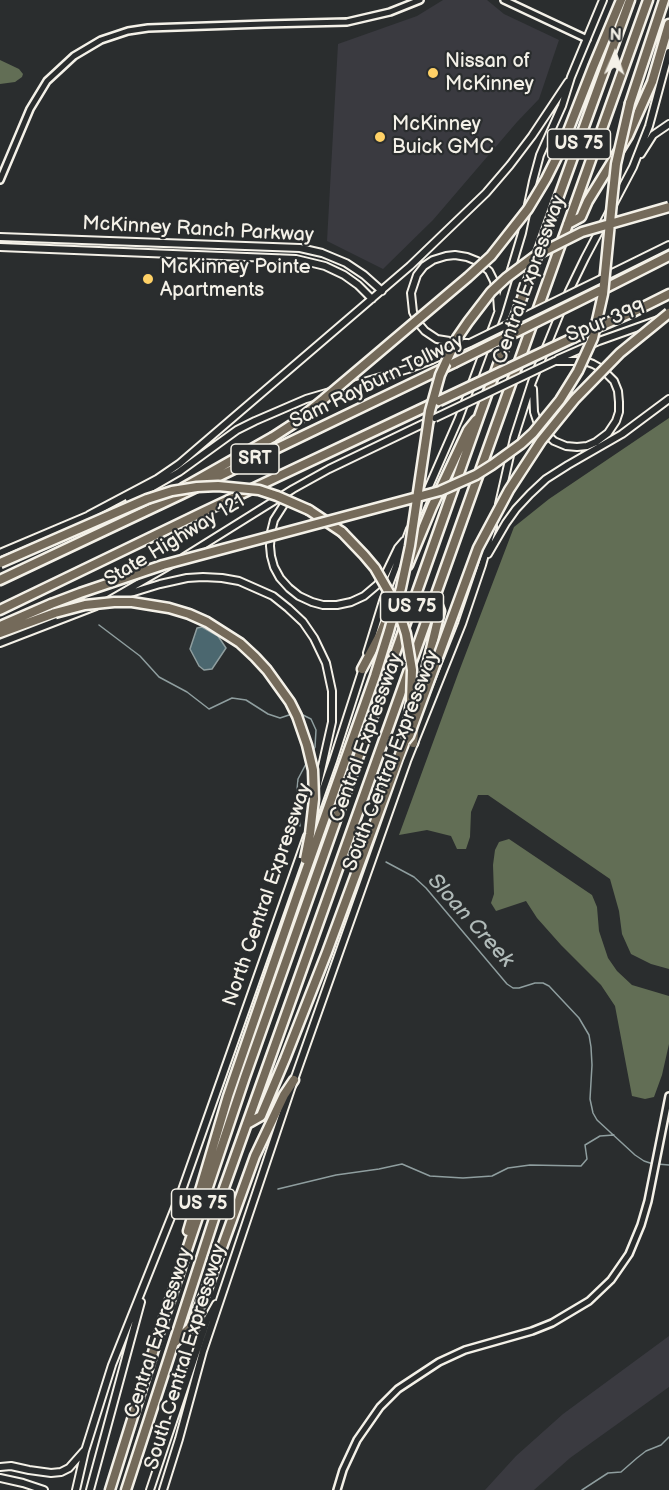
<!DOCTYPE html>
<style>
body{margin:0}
#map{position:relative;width:669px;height:1490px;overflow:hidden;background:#2a2d2e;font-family:"Balsamiq Sans",sans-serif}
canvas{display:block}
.north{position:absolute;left:585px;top:24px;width:60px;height:60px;-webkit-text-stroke:4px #2a2d2e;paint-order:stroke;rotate:2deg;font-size:16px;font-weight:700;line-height:24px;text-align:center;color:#f4f1e8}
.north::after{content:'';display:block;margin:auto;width:21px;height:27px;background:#f4f1e8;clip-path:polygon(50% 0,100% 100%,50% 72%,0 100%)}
</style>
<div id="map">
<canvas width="669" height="1490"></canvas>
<div class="north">N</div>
</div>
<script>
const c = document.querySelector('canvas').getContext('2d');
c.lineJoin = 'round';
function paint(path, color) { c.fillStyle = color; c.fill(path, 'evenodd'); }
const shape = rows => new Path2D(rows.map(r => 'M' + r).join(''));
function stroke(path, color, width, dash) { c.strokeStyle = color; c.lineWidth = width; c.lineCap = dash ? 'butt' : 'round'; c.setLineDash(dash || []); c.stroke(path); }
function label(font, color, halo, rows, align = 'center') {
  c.font = font + ' "Balsamiq Sans",sans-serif'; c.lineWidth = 4.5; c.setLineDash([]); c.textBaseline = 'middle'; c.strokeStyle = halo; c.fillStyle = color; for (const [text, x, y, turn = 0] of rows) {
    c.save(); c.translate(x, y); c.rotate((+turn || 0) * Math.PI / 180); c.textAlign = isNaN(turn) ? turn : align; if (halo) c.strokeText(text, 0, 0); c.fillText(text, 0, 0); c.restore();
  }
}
paint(shape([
 [443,0,487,0,504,14,559,40,539,99,517,122,433,220,383,269,327,241,338,44,417,16],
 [669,1336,669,1387,570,1458,534,1490,485,1490,516,1456,563,1414]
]), '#3a3a40');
paint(shape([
 [0,60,19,69,23,74,22,77,15,82,0,84],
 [669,418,669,969,651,964,631,954,622,934,619,911,610,879,488,795,478,795,471,812,470,837,466,849,457,849,451,836,427,830,399,835,458,674,514,527,549,499],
 [509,839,592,895,597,907,599,931,608,958,617,971,632,985,669,996,669,1044,662,1075,654,1097,645,1099,632,1096,615,1006,601,985,561,945,537,918,526,901,496,911,491,903,494,894,493,865,495,850,499,842]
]), '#626e55');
const water = shape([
 [202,627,218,636,226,648,212,669,204,670,199,666,190,649,197,628,202,627]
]);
paint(water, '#4b676f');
stroke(water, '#8f9e9f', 1.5);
stroke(shape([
 [99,625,140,656,159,677,187,692,209,709,232,698,246,700,268,714,280,718,292,714],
 [299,713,311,719,316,730,315,747,312,753],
 [300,826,299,815,301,801,297,790,298,779,307,762],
 [386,862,414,877,426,888,507,984,513,988,519,988,535,983,543,983,549,986,579,1018,589,1035,591,1047,592,1065,590,1099,593,1113,597,1120,635,1155,644,1161,653,1164],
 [657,1164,669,1165],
 [278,1189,336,1175,379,1169,402,1164,430,1176,463,1178,492,1176,508,1168,530,1165,581,1166,587,1159,585,1145,600,1136,614,1135],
 [582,1490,608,1473,621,1472,637,1458,646,1451,661,1445,669,1437]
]), '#8f9e9f', 1.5);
const tertiary = shape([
 [504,0,587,39],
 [0,180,30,109,47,81,74,56,101,40,128,31,148,28,265,24,347,22,390,12,420,0],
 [337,1490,343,1470,357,1440,380,1407,398,1389,439,1362,465,1350,532,1331,552,1323,589,1301,611,1280,629,1254,641,1225,648,1201,669,1096]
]);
const secondary = shape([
 [641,154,653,135,669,124],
 [0,237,300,248,322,253,346,263,364,275,382,291],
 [0,247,296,259,325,266,344,275,358,285,372,299],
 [602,278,669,245],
 [468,343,462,343,437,339,425,331,419,324,413,312,411,293,417,275,424,266,433,260,446,256,455,255,467,257,477,261,489,271,494,281,497,296,498,309],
 [558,359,599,341,658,320],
 [533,389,534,412,537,421,542,430,554,441,566,446,577,447,587,446,596,442,608,433,616,421,619,412,619,402,618,391,614,381,602,369,593,364,585,361,555,361],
 [288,498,274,520,271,532,270,546,271,556,274,567,280,578,289,588,299,596,312,602,323,605,337,605,351,602,364,596,377,585,385,575,398,548,404,541],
 [129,499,153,487,179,472,237,430,255,421,306,399,408,369,432,360,470,343],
 [499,504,514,438,532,382,569,291,585,258,633,167,649,126,669,52],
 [417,514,459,418,498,313,522,233,533,181,540,155,562,106,571,77,603,0],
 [89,515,157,479,179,464,410,266,486,193,510,165,532,136,568,82],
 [0,553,92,514],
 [488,554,506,523,516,509,530,494,546,479,568,465,622,434,669,399],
 [184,557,293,489,329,469,431,420],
 [121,596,160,584,187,578,203,577,222,578,239,581,273,596,288,608,303,622,314,638,326,663,332,691,332,722,316,793],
 [108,601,172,564],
 [0,643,96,606],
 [367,653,383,601,410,529],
 [315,812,333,761,364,665],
 [0,1467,11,1466,29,1470,51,1473,61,1472,69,1468,84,1451],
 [0,1478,23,1483,44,1490],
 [76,1490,85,1451,112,1365,182,1190,307,836],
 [90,1490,141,1302],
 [150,1490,207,1320,216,1304],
 [163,1490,179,1439,203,1351,294,1080,407,761,462,624,482,565,493,526]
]);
const motorway = shape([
 [630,103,664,0],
 [561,149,593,67,621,0],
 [568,224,581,217,588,201,628,136,652,82,669,24],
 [600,291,669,256],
 [575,337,635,311,669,294],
 [183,488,273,437],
 [309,510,342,532],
 [408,565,432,507,468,430,476,420],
 [0,580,180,495,454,363],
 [0,610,203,512,436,402],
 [0,626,51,604],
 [0,633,55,613],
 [362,669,379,637,396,597],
 [418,704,440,611,435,598],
 [413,743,415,723],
 [247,1124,261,1116,285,1059,327,952,405,741],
 [188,1231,228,1096,298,893],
 [175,1342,190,1328,207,1289,255,1156,284,1095,294,1080],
 [110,1490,160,1330,245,1077,480,414,630,0],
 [126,1490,224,1188,648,0]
]);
stroke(tertiary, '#f4f1e8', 10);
stroke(secondary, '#f4f1e8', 10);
stroke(motorway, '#f4f1e8', 13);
stroke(tertiary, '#2a2d2e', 5);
stroke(secondary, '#2a2d2e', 6);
stroke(motorway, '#746a5a', 8);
const secondaryBridge = shape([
 [470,343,601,279],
 [435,418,555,361]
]);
const motorwayBridge = shape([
 [454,363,599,291],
 [439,401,575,337],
 [273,437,293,424,324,399,468,277,491,256,528,209,546,179,561,149],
 [342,532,364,555,375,568,395,603],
 [0,563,147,499,172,491,197,487,218,486,259,490,277,496,309,510],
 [51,604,80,593,163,565,440,491,476,475,492,465,521,444,533,433,560,400,578,371,593,338,603,294,612,202,616,164,630,103],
 [55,613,85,605,114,602,132,602,169,608,189,614,207,622,240,643,255,657,267,670,290,702,297,716,307,745,313,770,314,799,310,834,305,859],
 [401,618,406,634,412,670,411,702,407,729],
 [405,741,409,736,478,548,509,490,541,441,575,399,620,353,669,313],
 [298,893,375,676,389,631,401,588,410,546,430,411,440,375,457,338,468,322,491,292,506,278,538,254,582,232,669,207]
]);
stroke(secondaryBridge, '#f4f1e8', 10, []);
stroke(motorwayBridge, '#f4f1e8', 13, []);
stroke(secondaryBridge, '#2a2d2e', 6);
stroke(motorwayBridge, '#746a5a', 8);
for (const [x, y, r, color] of [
 [433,73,6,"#ffd166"],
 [380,137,6,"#ffd166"],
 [148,279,6,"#ffd166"]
]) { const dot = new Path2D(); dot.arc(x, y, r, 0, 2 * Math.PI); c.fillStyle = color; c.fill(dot); stroke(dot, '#2a2d2e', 2); }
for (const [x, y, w] of [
 [579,144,63],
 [255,459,48],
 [412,607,63],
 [203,1204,63]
]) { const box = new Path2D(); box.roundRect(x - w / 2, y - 15, w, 30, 4.5); c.fillStyle = '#2a2d2e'; c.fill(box); stroke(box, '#f4f1e8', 1.5); }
label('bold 18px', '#f4f1e8', null, [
 ["US 75",579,144],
 ["SRT",255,459],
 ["US 75",412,607],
 ["US 75",203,1204]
]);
label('20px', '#f4f1e8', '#2a2d2e', [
 ["Nissan of",445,62],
 ["McKinney",445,85],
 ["McKinney",392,125],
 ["Buick GMC",392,148],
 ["McKinney Pointe",160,268],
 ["Apartments",160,291]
], 'left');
label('20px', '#f4f1e8', '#2a2d2e', [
 ["McKinney Ranch Parkway",198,230,3],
 ["Central Expressway",530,280,-70],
 ["Spur 399",606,322,-21],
 ["Sam Rayburn Tollway",377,382,-26],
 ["State Highway 121",175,541,-31],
 ["Central Expressway",367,738,-70],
 ["South Central Expressway",392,761,-69],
 ["North Central Expressway",268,895,-71],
 ["Central Expressway",159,1333,-72],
 ["South Central Expressway",186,1357,-73]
]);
label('italic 21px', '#b0bab8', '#2a2d2e', [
 ["Sloan Creek",470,921,48]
]);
</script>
